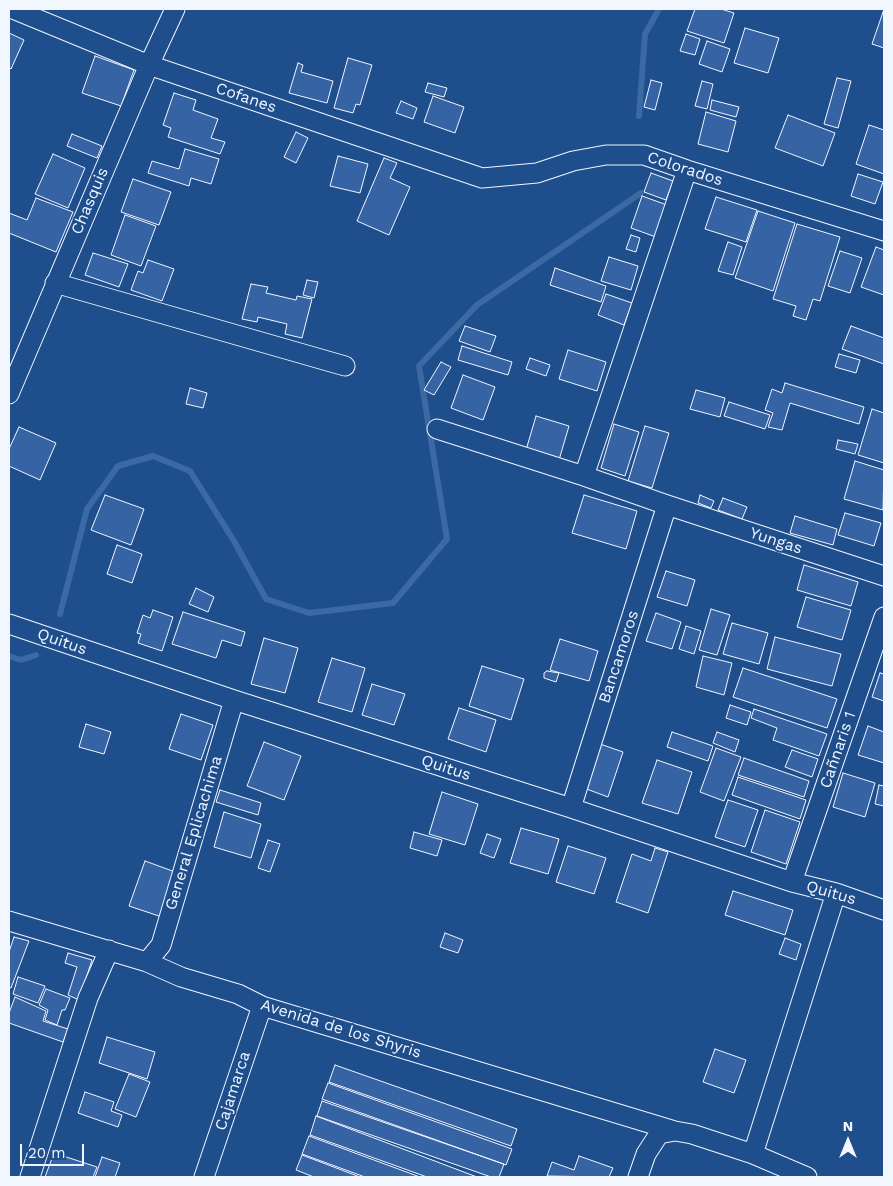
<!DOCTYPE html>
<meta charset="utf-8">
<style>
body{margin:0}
#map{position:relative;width:893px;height:1186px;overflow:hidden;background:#1f4e8c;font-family:"Work Sans",sans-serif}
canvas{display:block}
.frame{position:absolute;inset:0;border:10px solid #f2f6ff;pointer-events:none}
.north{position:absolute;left:823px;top:1116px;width:50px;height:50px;-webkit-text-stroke:4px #1f4e8c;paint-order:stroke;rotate:0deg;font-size:14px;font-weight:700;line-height:20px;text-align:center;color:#f2f6ff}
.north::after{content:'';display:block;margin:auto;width:18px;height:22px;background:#f2f6ff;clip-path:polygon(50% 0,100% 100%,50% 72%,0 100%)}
.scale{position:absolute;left:20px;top:1144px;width:64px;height:22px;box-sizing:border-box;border:2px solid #f2f6ff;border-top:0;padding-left:6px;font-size:15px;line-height:18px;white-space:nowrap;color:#f2f6ff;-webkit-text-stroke:4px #1f4e8c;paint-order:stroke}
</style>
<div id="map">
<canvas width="893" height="1186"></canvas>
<div class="frame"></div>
<div class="north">N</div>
<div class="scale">20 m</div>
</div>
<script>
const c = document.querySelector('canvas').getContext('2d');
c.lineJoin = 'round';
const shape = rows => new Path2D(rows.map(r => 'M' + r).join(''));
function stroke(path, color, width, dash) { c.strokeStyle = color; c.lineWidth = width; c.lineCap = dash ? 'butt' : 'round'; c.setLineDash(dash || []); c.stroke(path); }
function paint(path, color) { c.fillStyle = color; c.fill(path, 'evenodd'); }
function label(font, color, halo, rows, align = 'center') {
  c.font = font + ' "Work Sans",sans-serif'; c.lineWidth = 4; c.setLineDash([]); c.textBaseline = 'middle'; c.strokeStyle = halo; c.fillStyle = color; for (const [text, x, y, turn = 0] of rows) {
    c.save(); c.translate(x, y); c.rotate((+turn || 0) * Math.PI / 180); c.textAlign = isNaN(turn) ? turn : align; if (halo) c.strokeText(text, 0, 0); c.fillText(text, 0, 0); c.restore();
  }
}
stroke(shape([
 [639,116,645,34,659,9],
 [60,614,87,509,118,466,153,456,190,471,234,541,266,599,309,613,393,603,447,539,419,366,477,305,641,193],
 [9,656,21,660,36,655]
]), '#3b69a3', 6);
const building = shape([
 [695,9,721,9,734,13,724,43,687,31,695,9],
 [883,12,884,12,884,48,872,44,883,12],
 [745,28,779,38,768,73,734,63,745,28],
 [9,33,24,40,11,69,9,67,9,33],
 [686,34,700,39,695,55,680,51,686,34],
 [707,41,730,49,722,72,699,64,707,41],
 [95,56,134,70,121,106,82,93,95,56],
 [348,58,372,65,360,105,356,104,353,113,334,108,348,58],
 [298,63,303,65,301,72,333,81,327,103,289,93,298,63],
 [837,78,851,81,838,128,824,124,837,78],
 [651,80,662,83,655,110,644,107,651,80],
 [702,81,713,84,707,109,695,106,702,81],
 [428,83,447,88,444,97,425,92,428,83],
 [174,93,196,100,193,110,218,119,211,138,225,142,220,154,168,137,171,128,163,125,174,93],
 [433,96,464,107,455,133,424,122,433,96],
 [712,100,739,107,736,117,710,110,712,100],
 [401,101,417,108,413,119,396,113,401,101],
 [706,112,736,121,728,152,698,144,706,112],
 [788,115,835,133,823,166,775,148,788,115],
 [869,125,884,130,884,174,856,164,869,125],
 [296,132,308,138,296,163,284,157,296,132],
 [72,134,102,146,97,158,67,146,72,134],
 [185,149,219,159,211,184,191,178,189,186,148,173,152,161,179,169,185,149],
 [53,154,85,168,68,208,35,194,53,154],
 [338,156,368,164,360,193,330,186,338,156],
 [384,158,397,163,390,178,410,187,389,235,357,221,384,158],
 [651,173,673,181,666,200,644,192,651,173],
 [858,174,883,182,875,204,851,196,858,174],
 [133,179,171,192,159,225,121,212,133,179],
 [642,196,667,205,656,237,631,228,642,196],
 [716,197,757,210,746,242,705,229,716,197],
 [36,198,73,212,56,252,9,233,9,213,27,220,36,198],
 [758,211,795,223,773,291,735,278,758,211],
 [125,215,156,226,141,266,111,255,125,215],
 [797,224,840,237,820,301,813,299,806,320,793,316,796,306,773,299,797,224],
 [631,235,640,238,636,252,626,249,631,235],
 [728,242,742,247,733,275,718,271,728,242],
 [876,247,884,250,884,295,861,287,876,247],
 [840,251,862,258,850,293,828,286,840,251],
 [93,253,128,264,119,287,85,275,93,253],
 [609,257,638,266,631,290,601,281,609,257],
 [148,260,174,269,162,301,131,290,138,271,143,273,148,260],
 [555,268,606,286,601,302,550,285,555,268],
 [307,280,318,282,314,298,303,295,307,280],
 [251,284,268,287,266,293,296,300,297,296,312,299,302,338,285,334,287,324,258,317,257,322,242,319,251,284],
 [606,294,632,303,624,325,598,315,606,294],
 [465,326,496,336,490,352,459,341,465,326],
 [851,326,884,338,884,364,842,349,851,326],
 [462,346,512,362,508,375,458,360,462,346],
 [568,350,606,362,597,391,559,379,568,350],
 [839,354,860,360,856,373,835,367,839,354],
 [530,358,550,365,546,376,526,369,530,358],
 [441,362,451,367,434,395,424,390,441,362],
 [463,375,495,387,483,420,451,408,463,375],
 [785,383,864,407,859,424,790,403,782,430,768,427,773,413,765,410,772,389,782,393,785,383],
 [190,388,207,393,203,408,186,404,190,388],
 [696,390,725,398,720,417,690,409,696,390],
 [729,402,770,415,765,429,724,416,729,402],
 [872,409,884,413,884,463,858,455,872,409],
 [536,416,569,426,559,460,526,450,536,416],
 [614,424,639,432,625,476,601,468,614,424],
 [645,426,669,433,652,488,628,481,645,426],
 [19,427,56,443,40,480,9,466,9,449,19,427],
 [838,440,858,444,855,454,836,449,838,440],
 [855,461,884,470,883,510,844,499,855,461],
 [105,495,144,509,131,545,91,530,105,495],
 [584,495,637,511,626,549,572,533,584,495],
 [700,495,714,501,711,508,698,503,700,495],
 [723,498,747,507,742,519,718,510,723,498],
 [845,513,881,523,874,546,838,535,845,513],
 [795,516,837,529,833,545,790,533,795,516],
 [117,545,142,554,132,583,107,574,117,545],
 [804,565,858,582,851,606,797,590,804,565],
 [666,571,695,580,687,606,657,597,666,571],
 [196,588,214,597,208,612,189,604,196,588],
 [806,597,851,610,842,640,797,627,806,597],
 [711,609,730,615,717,655,699,650,711,609],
 [153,610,173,617,162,651,138,643,141,634,137,633,143,615,150,618,153,610],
 [183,612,245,632,241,646,222,640,216,658,172,644,183,612],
 [656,613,681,622,672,649,646,641,656,613],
 [732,623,768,633,759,664,723,654,732,623],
 [686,626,701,631,694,654,679,649,686,626],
 [775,637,841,654,832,686,767,669,775,637],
 [264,638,298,648,285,693,251,684,264,638],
 [560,639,598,651,589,681,550,670,560,639],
 [703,656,732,663,724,695,696,687,703,656],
 [332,658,365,668,352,712,318,702,332,658],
 [482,666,524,679,511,720,469,706,482,666],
 [743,668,837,699,827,728,733,697,743,668],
 [547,671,559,673,556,682,544,678,544,673,547,671],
 [880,673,884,674,884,701,872,697,880,673],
 [372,684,405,694,394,725,362,715,372,684],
 [730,705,751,712,747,725,726,718,730,705],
 [459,708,496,720,486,752,448,739,459,708],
 [754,709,827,734,819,756,773,740,777,728,751,718,754,709],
 [181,714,213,725,201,760,169,749,181,714],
 [86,724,111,732,104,754,79,747,86,724],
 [868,726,884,732,884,763,858,755,868,726],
 [672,732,713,746,708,761,667,747,672,732],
 [717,732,739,740,735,752,713,743,717,732],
 [264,742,301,756,284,800,247,786,264,742],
 [600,744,623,752,608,797,584,788,600,744],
 [716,748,741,757,724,801,700,792,716,748],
 [792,750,818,759,812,777,785,767,792,750],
 [744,758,809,781,804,797,738,775,744,758],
 [657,760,692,772,678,814,642,803,657,760],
 [843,773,875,783,865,817,833,807,843,773],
 [738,777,806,800,800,819,732,795,738,777],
 [879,785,884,786,884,806,875,804,879,785],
 [220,790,261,803,258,815,216,802,220,790],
 [442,792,478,804,465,845,429,834,442,792],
 [728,800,758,810,745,847,715,837,728,800],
 [765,810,800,822,786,864,751,852,765,810],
 [224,812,261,824,251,858,214,847,224,812],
 [521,828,559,839,548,874,510,863,521,828],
 [414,832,442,840,437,856,410,848,414,832],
 [487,834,501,839,494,858,480,853,487,834],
 [268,840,280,844,270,872,258,868,268,840],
 [568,846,606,858,594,894,556,882,568,846],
 [655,848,668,852,648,913,616,902,632,854,651,861,655,848],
 [145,861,178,873,162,917,129,906,145,861],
 [733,891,793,910,785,935,725,915,733,891],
 [445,933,463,940,458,953,440,947,445,933],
 [14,937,29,941,11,988,9,987,9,952,14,937],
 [785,938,801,944,796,960,779,954,785,938],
 [68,953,92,960,79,1000,68,995,77,967,65,963,68,953],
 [18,977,45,986,38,1003,13,994,18,977],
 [46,989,70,998,65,1010,62,1010,57,1025,45,1020,48,1010,39,1005,46,989],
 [15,997,46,1011,43,1021,68,1029,63,1042,9,1023,9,1013,15,997],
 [107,1037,155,1052,147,1079,99,1063,107,1037],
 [715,1049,746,1060,734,1093,703,1082,715,1049],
 [335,1065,517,1129,511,1146,329,1082,335,1065],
 [129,1074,150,1082,136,1117,115,1109,129,1074],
 [328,1083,512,1149,506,1165,322,1099,328,1083],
 [85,1092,114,1102,111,1111,122,1115,118,1127,78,1113,85,1092],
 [322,1101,504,1164,499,1177,491,1177,317,1116,322,1101],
 [316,1116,477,1177,427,1177,310,1135,316,1116],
 [309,1136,420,1177,365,1177,302,1154,309,1136],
 [54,1153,97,1167,93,1177,45,1177,54,1153],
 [302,1155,360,1177,314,1177,296,1170,302,1155],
 [579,1156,613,1168,609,1177,547,1176,552,1162,574,1170,579,1156],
 [102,1157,120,1163,115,1177,95,1177,102,1157]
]);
paint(building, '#3563a3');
stroke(building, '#f2f6ff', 1);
const street = shape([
 [13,9,149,65,482,178,537,173,573,161,606,155,644,155,687,170,884,231],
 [55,283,345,366],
 [9,394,149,65,175,9],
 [437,429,584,476,667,505,884,576],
 [584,476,687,170],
 [9,624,234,700,571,808,792,882,836,893,884,910],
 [571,808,667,505],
 [792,882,884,617],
 [9,921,147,962,181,977,238,994,262,1006,675,1131],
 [147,962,161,945,234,700],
 [753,1154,836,893],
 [30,1177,88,998,109,950],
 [204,1177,262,1006],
 [638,1177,646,1154,659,1134,675,1131,692,1134,753,1154,807,1177]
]);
stroke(street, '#f2f6ff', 21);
stroke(street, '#1f4e8c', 19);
label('16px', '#f2f6ff', '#1f4e8c', [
 ["Cofanes",246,98,19],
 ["Colorados",685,169,18],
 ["Chasquis",90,201,-67],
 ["Yungas",776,541,18],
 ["Quitus",62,642,19],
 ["Bancamoros",619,657,-72],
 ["Cañnaris 1",838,750,-71],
 ["Quitus",446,768,18],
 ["General Eplicachima",194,833,-73],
 ["Quitus",831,893,16],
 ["Avenida de los Shyris",341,1029,17],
 ["Cajamarca",233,1091,-72]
]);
</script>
